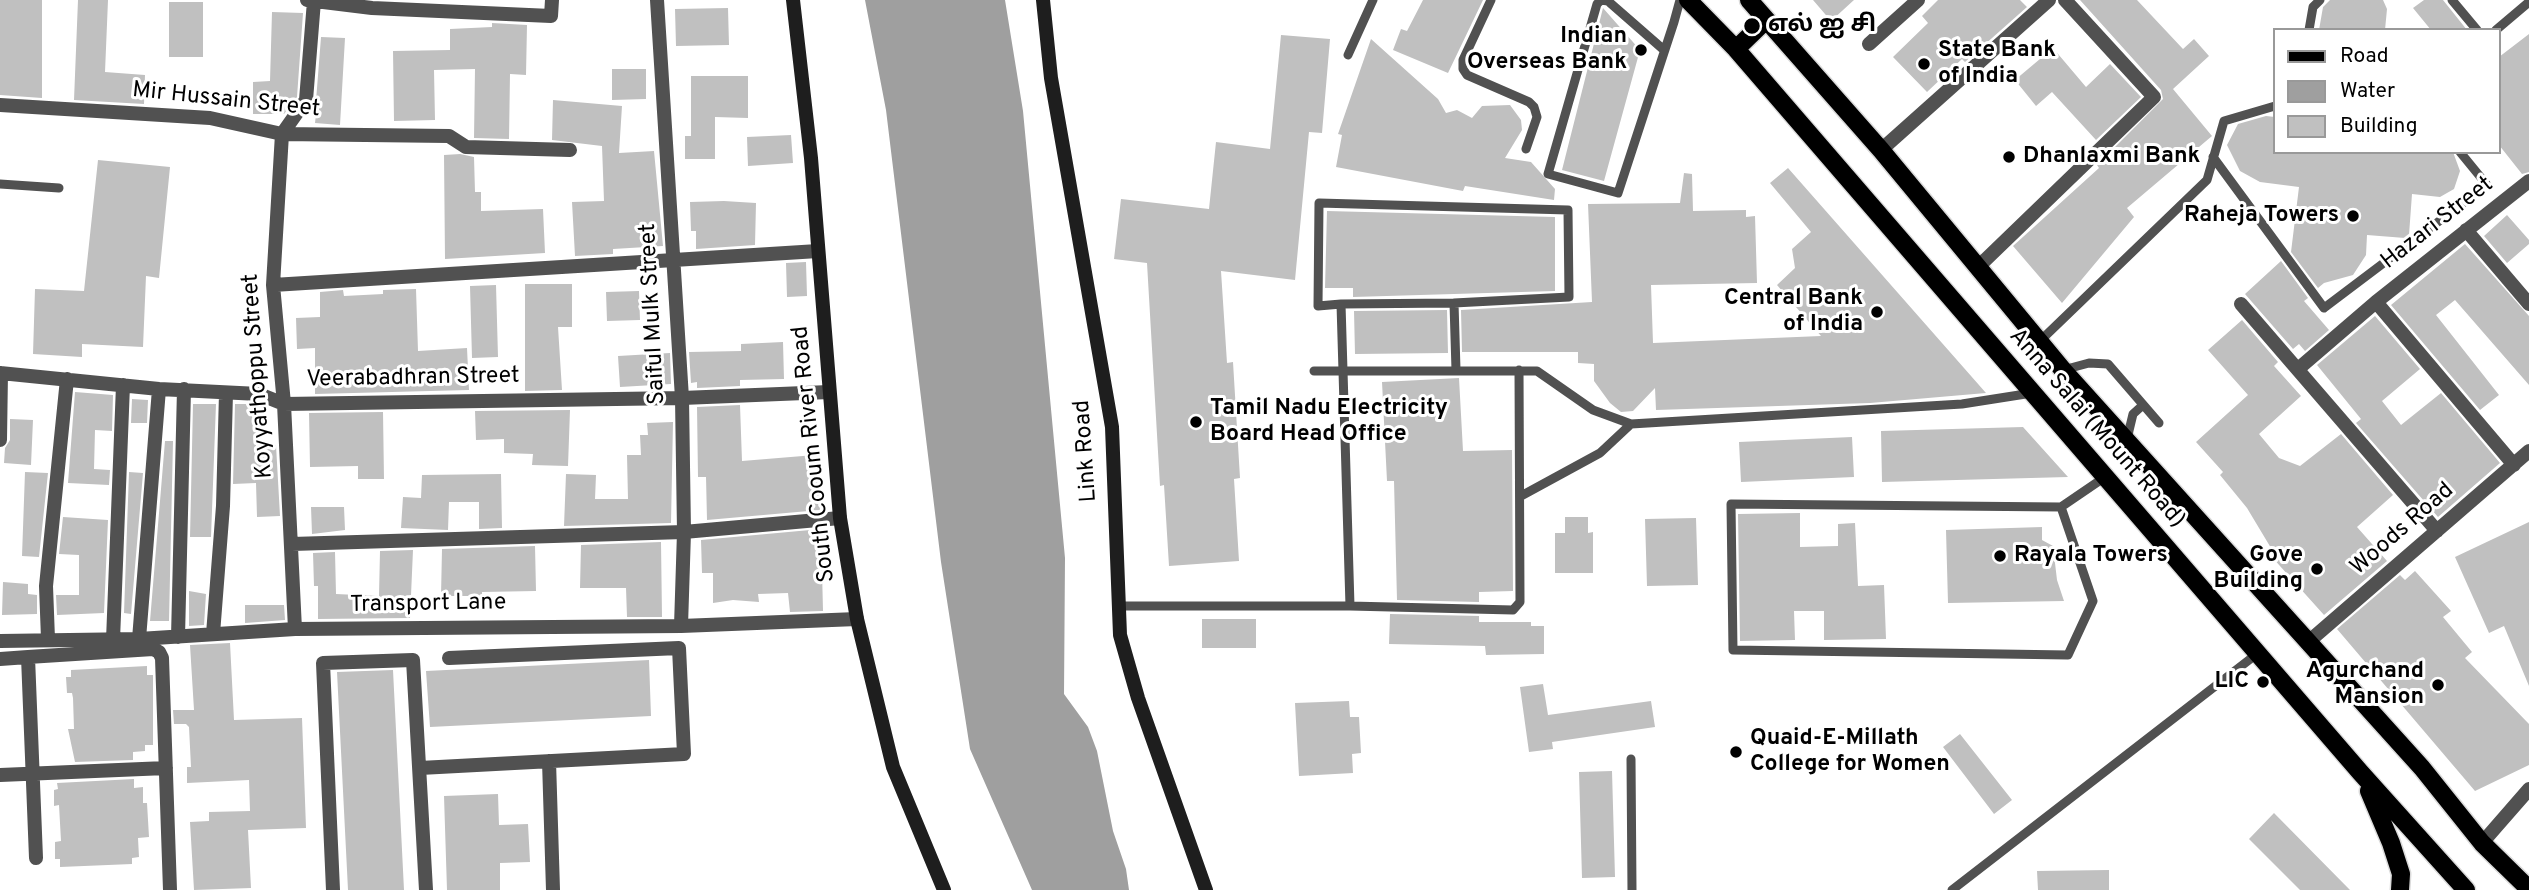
<!DOCTYPE html>
<meta charset="utf-8">
<style>
body{margin:0}
#map{position:relative;width:2529px;height:890px;overflow:hidden;background:#fff;font-family:Overpass,sans-serif}
canvas{display:block}
.legend{position:absolute;left:2273px;top:28px;width:228px;height:126px;box-sizing:border-box;background:#fff;border:2px solid #999;margin:0;padding:9px 12px;list-style:none;font-size:21px;color:#000}
.legend li{display:flex;align-items:center;gap:14px;height:35px}
.legend b{width:35px;border:2px solid #999}
</style>
<div id="map">
<canvas width="2529" height="890"></canvas>
<ul class="legend">
<li><b style="height:9px;background:#000"></b>Road</li>
<li><b style="height:19px;background:#9f9f9f"></b>Water</li>
<li><b style="height:19px;background:#c0c0c0"></b>Building</li>
</ul>
</div>
<script>
const c = document.querySelector('canvas').getContext('2d');
c.lineJoin = 'round';
function paint(path, color) { c.fillStyle = color; c.fill(path, 'evenodd'); }
const shape = rows => new Path2D(rows.map(r => 'M' + r).join(''));
function stroke(path, color, width, dash) { c.strokeStyle = color; c.lineWidth = width; c.lineCap = dash ? 'butt' : 'round'; c.setLineDash(dash || []); c.stroke(path); }
function label(font, color, halo, rows, align = 'center') {
  c.font = font + ' Overpass,"Noto Sans Tamil",sans-serif'; c.lineWidth = 6; c.setLineDash([]); c.textBaseline = 'middle'; c.strokeStyle = halo; c.fillStyle = color; for (const [text, x, y, turn = 0] of rows) {
    c.save(); c.translate(x, y); c.rotate((+turn || 0) * Math.PI / 180); c.textAlign = isNaN(turn) ? turn : align; if (halo) c.strokeText(text, 0, 0); c.fillText(text, 0, 0); c.restore();
  }
}
paint(shape([
 [865,0,1005,0,1023,111,1065,558,1064,694,1088,727,1097,751,1113,831,1126,869,1129,890,1032,890,970,749,941,562,886,110]
]), '#9f9f9f');
paint(shape([
 [0,0,42,0,42,98,0,95],
 [78,0,108,0,105,72,145,75,144,104,74,100],
 [1423,0,1483,0,1448,73,1393,50,1401,29,1407,31],
 [1813,0,1854,0,1831,21],
 [1938,0,2020,0,2027,7,1965,62,1962,59,1927,92,1893,57,1928,23,1922,16],
 [2080,0,2137,0,2183,49,2194,39,2209,56,2173,89,2212,136,2127,208,2134,217,2062,303,2013,246,2099,168,2097,165,2163,99,2161,90],
 [2330,0,2383,0,2387,9,2385,30,2319,30,2323,7],
 [2424,0,2443,0,2467,30,2431,30,2413,8],
 [169,2,203,2,203,57,169,57],
 [728,8,729,45,676,46,675,9],
 [1603,8,1640,50,1604,181,1562,170],
 [272,12,303,13,297,97,284,114,253,114,253,82,270,81],
 [492,23,527,25,526,75,510,74,509,139,474,138,475,69,434,70,435,120,394,121,393,51,450,50,450,29,492,27],
 [2529,34,2529,172,2522,174,2499,145,2499,57],
 [1281,35,1330,39,1322,133,1309,132,1295,280,1221,271,1227,363,1233,362,1240,478,1234,479,1239,561,1169,566,1164,485,1160,486,1147,263,1114,259,1121,199,1209,209,1216,142,1270,149],
 [321,37,345,38,340,125,315,123,316,114,308,114,316,101],
 [1371,39,1438,99,1446,113,1457,110,1472,118,1482,106,1510,105,1521,120,1522,130,1505,158,1531,162,1555,189,1554,200,1465,186,1463,191,1336,167,1342,135,1338,134],
 [2053,48,2086,87,2110,64,2141,97,2096,140,2052,92,2036,106,2015,80],
 [612,69,646,69,646,99,612,100],
 [691,76,748,76,748,118,715,117,715,159,685,159,685,136,691,136],
 [553,100,622,106,619,153,654,151,663,246,613,249,613,254,575,256,572,202,604,201,602,146,552,140],
 [2266,116,2275,117,2275,152,2453,152,2460,171,2454,189,2440,197,2412,194,2409,235,2405,238,2367,235,2366,255,2353,275,2324,283,2318,288,2291,252,2299,187,2260,182,2240,171,2227,145,2238,124],
 [791,135,793,163,748,166,747,137],
 [460,154,474,157,475,192,481,192,481,211,543,209,545,253,445,259,444,155],
 [98,160,170,167,159,278,146,276,143,347,82,344,82,357,33,354,35,289,84,291],
 [1788,168,1986,393,1870,403,1656,410,1655,388,1633,411,1621,412,1610,403,1594,381,1594,364,1578,363,1578,352,1462,352,1461,310,1592,302,1588,204,1680,203,1684,173,1692,174,1693,211,1746,210,1746,217,1755,216,1757,283,1651,285,1653,343,1821,336,1777,285,1795,268,1792,249,1811,232,1770,183],
 [724,201,756,203,755,245,696,249,696,231,691,231,690,202],
 [1327,211,1555,217,1555,291,1353,297,1353,288,1325,288],
 [2507,215,2529,240,2529,244,2507,263,2484,236],
 [2465,244,2529,316,2529,385,2455,300,2436,315,2499,395,2480,410,2391,305],
 [2281,261,2308,298,2304,301,2329,330,2305,351,2299,344,2293,349,2245,294],
 [806,262,807,296,787,297,786,263],
 [525,284,572,284,572,327,558,327,562,390,525,391],
 [496,285,498,357,472,358,470,286],
 [416,289,418,351,467,348,469,390,315,394,315,348,297,349,296,318,320,317,320,292,343,290,344,296,383,294,383,290],
 [639,291,640,320,607,321,606,292],
 [1447,310,1448,353,1355,354,1354,311],
 [2375,316,2420,369,2382,401,2401,425,2441,393,2500,463,2438,517,2356,423,2361,419,2317,365],
 [2242,320,2278,362,2274,366,2301,396,2259,434,2279,458,2300,466,2341,434,2393,495,2357,527,2387,561,2324,615,2271,556,2274,553,2247,508,2220,475,2223,472,2196,442,2248,395,2208,350],
 [783,342,784,379,740,380,740,386,697,388,697,382,691,383,689,352,741,351,741,344],
 [670,353,671,384,620,387,618,356],
 [1459,378,1463,451,1512,450,1513,591,1479,592,1479,602,1397,600,1394,481,1387,481,1382,382],
 [75,392,113,395,112,431,95,430,94,469,110,470,109,485,68,483],
 [132,399,148,400,147,423,131,423],
 [193,404,216,404,211,537,190,537],
 [235,404,256,404,256,447,276,445,280,516,257,517,256,483,233,484],
 [740,405,742,461,815,455,820,510,707,520,706,477,698,477,697,407],
 [570,410,568,466,532,465,533,454,504,453,504,439,476,440,475,411],
 [383,412,384,479,358,479,358,466,310,467,309,413],
 [10,419,33,420,31,465,4,463,5,448,10,440],
 [673,422,671,523,564,526,566,474,596,475,595,499,628,499,627,455,641,455,640,435,648,435,647,423],
 [2023,427,2068,477,1882,482,1881,431],
 [1852,437,1854,477,1741,482,1739,442],
 [165,441,173,441,169,621,150,621],
 [25,472,48,473,39,557,22,556],
 [129,472,143,473,131,614,124,613],
 [501,474,502,528,479,529,479,502,449,502,448,530,401,528,403,497,421,498,422,475],
 [311,507,344,507,345,530,312,534],
 [1800,513,1800,547,1838,546,1838,524,1855,523,1858,586,1884,585,1886,639,1824,640,1824,611,1794,611,1795,640,1740,641,1738,514],
 [63,517,108,520,104,613,57,615,56,595,79,595,79,555,59,554],
 [1565,517,1588,517,1588,533,1593,532,1593,573,1555,573,1555,533,1565,533],
 [1696,518,1698,585,1647,586,1645,519],
 [2529,522,2529,686,2504,626,2489,633,2455,557],
 [2042,527,2042,540,2053,546,2057,580,2064,601,1948,603,1946,530],
 [821,529,823,611,790,612,788,593,758,594,759,602,733,600,713,603,713,573,702,573,701,540],
 [661,542,662,617,627,617,626,588,580,588,581,545],
 [535,546,536,591,482,592,482,596,441,596,442,549],
 [413,550,410,618,318,619,318,586,314,586,313,553,335,552,336,594,379,596,380,551],
 [2415,571,2451,611,2443,617,2472,652,2465,658,2529,724,2529,765,2475,791,2337,629,2400,575,2405,580],
 [3,582,28,584,28,594,37,595,37,614,2,615],
 [189,591,206,594,204,625,189,626],
 [245,605,284,605,285,620,245,623],
 [1390,614,1479,616,1479,622,1531,622,1531,626,1544,626,1544,654,1486,655,1485,646,1389,644],
 [1202,619,1256,619,1256,648,1202,648],
 [230,643,234,720,302,718,306,828,248,830,251,888,194,890,190,822,209,821,209,812,250,811,249,780,187,783,187,767,191,767,189,727,186,724,174,724,173,710,194,710,190,645],
 [649,660,651,716,430,727,426,671],
 [147,666,147,675,153,675,153,745,145,745,145,751,133,752,133,760,75,762,68,729,74,729,73,698,72,693,67,693,66,677,71,677,71,670],
 [393,670,404,890,348,890,337,672],
 [1543,684,1548,715,1651,701,1655,727,1552,742,1553,749,1529,752,1520,687],
 [1349,701,1350,717,1359,717,1361,753,1352,754,1353,773,1299,776,1295,703],
 [1960,734,2012,800,1994,814,1943,747],
 [1612,771,1615,877,1582,878,1579,772],
 [134,779,134,788,143,787,143,803,147,803,149,837,138,838,139,857,132,858,132,864,60,867,60,859,55,859,55,842,61,841,59,805,54,806,54,790,58,789,57,783],
 [498,794,499,825,528,824,530,862,500,863,500,890,447,890,444,796],
 [2274,813,2350,890,2300,890,2249,839],
 [2109,870,2109,890,2038,890,2037,871]
]), '#c0c0c0');
const primary = shape([
 [1688,0,1736,49,2360,772,2466,890],
 [1749,0,1881,150,2063,370,2422,768,2482,843,2529,889],
 [1736,49,1766,20],
 [2369,791,2391,843,2401,874,2400,890]
]);
stroke(primary, '#dbdbdb', 21);
stroke(shape([
 [1491,0,1463,60,1463,69,1467,75,1529,102,1534,107,1537,117,1526,149],
 [2452,0,2477,30],
 [2309,30,2313,7,2320,0],
 [2496,30,2529,2],
 [1664,50,1608,1,1601,0,1597,4,1548,174,1618,193,1674,22,1680,0],
 [1348,55,1373,0],
 [2213,157,2324,308,2487,185,2460,152],
 [0,184,59,188],
 [1341,304,1318,306,1319,203,1568,210,1569,297,1454,303,1456,370],
 [2040,341,2207,180,2224,121,2275,106],
 [2063,370,2089,363,2108,364,2159,423],
 [1314,371,1537,371,1593,410,1631,424,1962,404,2032,393],
 [2127,439,2133,414,2143,405],
 [1521,496,1600,453,1631,424],
 [2061,507,1731,504,1733,650,2068,655,2093,601,2061,507,2105,477],
 [1117,606,1350,606,1341,304,1454,303],
 [1350,606,1513,610,1520,602,1519,370],
 [1631,759,1632,890],
 [1952,890,2258,653]
]), '#515151', 9);
stroke(shape([
 [307,0,372,8,551,16,552,0],
 [657,0,682,398,684,532,681,626],
 [1869,44,1918,0],
 [0,105,210,118,282,134,449,136,466,147,570,150],
 [1881,150,2049,0],
 [2466,230,2529,304],
 [1978,267,2154,97,2065,0],
 [273,285,818,251],
 [2376,302,2514,465],
 [2241,304,2437,531],
 [2298,369,2376,302,2529,181],
 [0,373,159,389,259,394,284,404,682,398,829,392],
 [0,440,1,373],
 [292,544,684,532,840,518],
 [295,629,284,404,273,285,282,134,306,100,314,1],
 [213,634,223,506,226,393],
 [178,637,184,389],
 [48,639,46,586,67,379],
 [139,639,159,389],
 [113,640,123,385],
 [0,641,139,639,295,629,681,626,857,619],
 [2307,643,2529,451],
 [28,657,153,649,159,652,162,658,170,890],
 [0,659,28,657,36,858],
 [549,761,553,890],
 [420,768,684,754,679,648,449,658],
 [0,775,166,768],
 [2482,843,2529,789],
 [333,890,323,663,413,660,426,890]
]), '#515151', 14);
stroke(shape([
 [793,0,811,158,840,518,857,619,893,767,944,890],
 [1043,0,1051,78,1112,427,1120,635,1138,698,1206,890]
]), '#1e1e1e', 14);
stroke(primary, '#000', 18);
for (const [x, y, r, color] of [
 [1752,26,9,"#000"],
 [1641,50,7,"#000"],
 [1924,64,7,"#000"],
 [2009,157,7,"#000"],
 [2353,216,7,"#000"],
 [1877,312,7,"#000"],
 [1196,422,7,"#000"],
 [2000,556,7,"#000"],
 [2317,569,7,"#000"],
 [2263,682,7,"#000"],
 [2438,685,7,"#000"],
 [1736,752,7,"#000"]
]) { const dot = new Path2D(); dot.arc(x, y, r, 0, 2 * Math.PI); c.fillStyle = color; c.fill(dot); stroke(dot, '#fff', 2.5); }
label('bold 23px', '#000', '#fff', [
 ["எல் ஐ சி",1768,26],
 ["Indian",1627,37,"right"],
 ["Overseas Bank",1627,63,"right"],
 ["State Bank",1938,51],
 ["of India",1938,77],
 ["Dhanlaxmi Bank",2023,157],
 ["Raheja Towers",2339,216,"right"],
 ["Central Bank",1863,299,"right"],
 ["of India",1863,325,"right"],
 ["Tamil Nadu Electricity",1210,409],
 ["Board Head Office",1210,435],
 ["Rayala Towers",2014,556],
 ["Gove",2303,556,"right"],
 ["Building",2303,582,"right"],
 ["Agurchand",2424,672,"right"],
 ["Mansion",2424,698,"right"],
 ["LIC",2249,682,"right"],
 ["Quaid-E-Millath",1750,739],
 ["College for Women",1750,765]
], 'left');
label('23px', '#000', '#fff', [
 ["Mir Hussain Street",226,101,6],
 ["Hazari Street",2438,224,-38],
 ["Saiful Mulk Street",654,314,-93],
 ["Koyyathoppu Street",259,376,-94],
 ["Veerabadhran Street",413,379,-1],
 ["Anna Salai (Mount Road)",2096,429,49],
 ["Link Road",1087,451,-94],
 ["South Cooum River Road",815,454,-96],
 ["Woods Road",2403,530,-41],
 ["Transport Lane",428,605,-1]
]);
</script>
